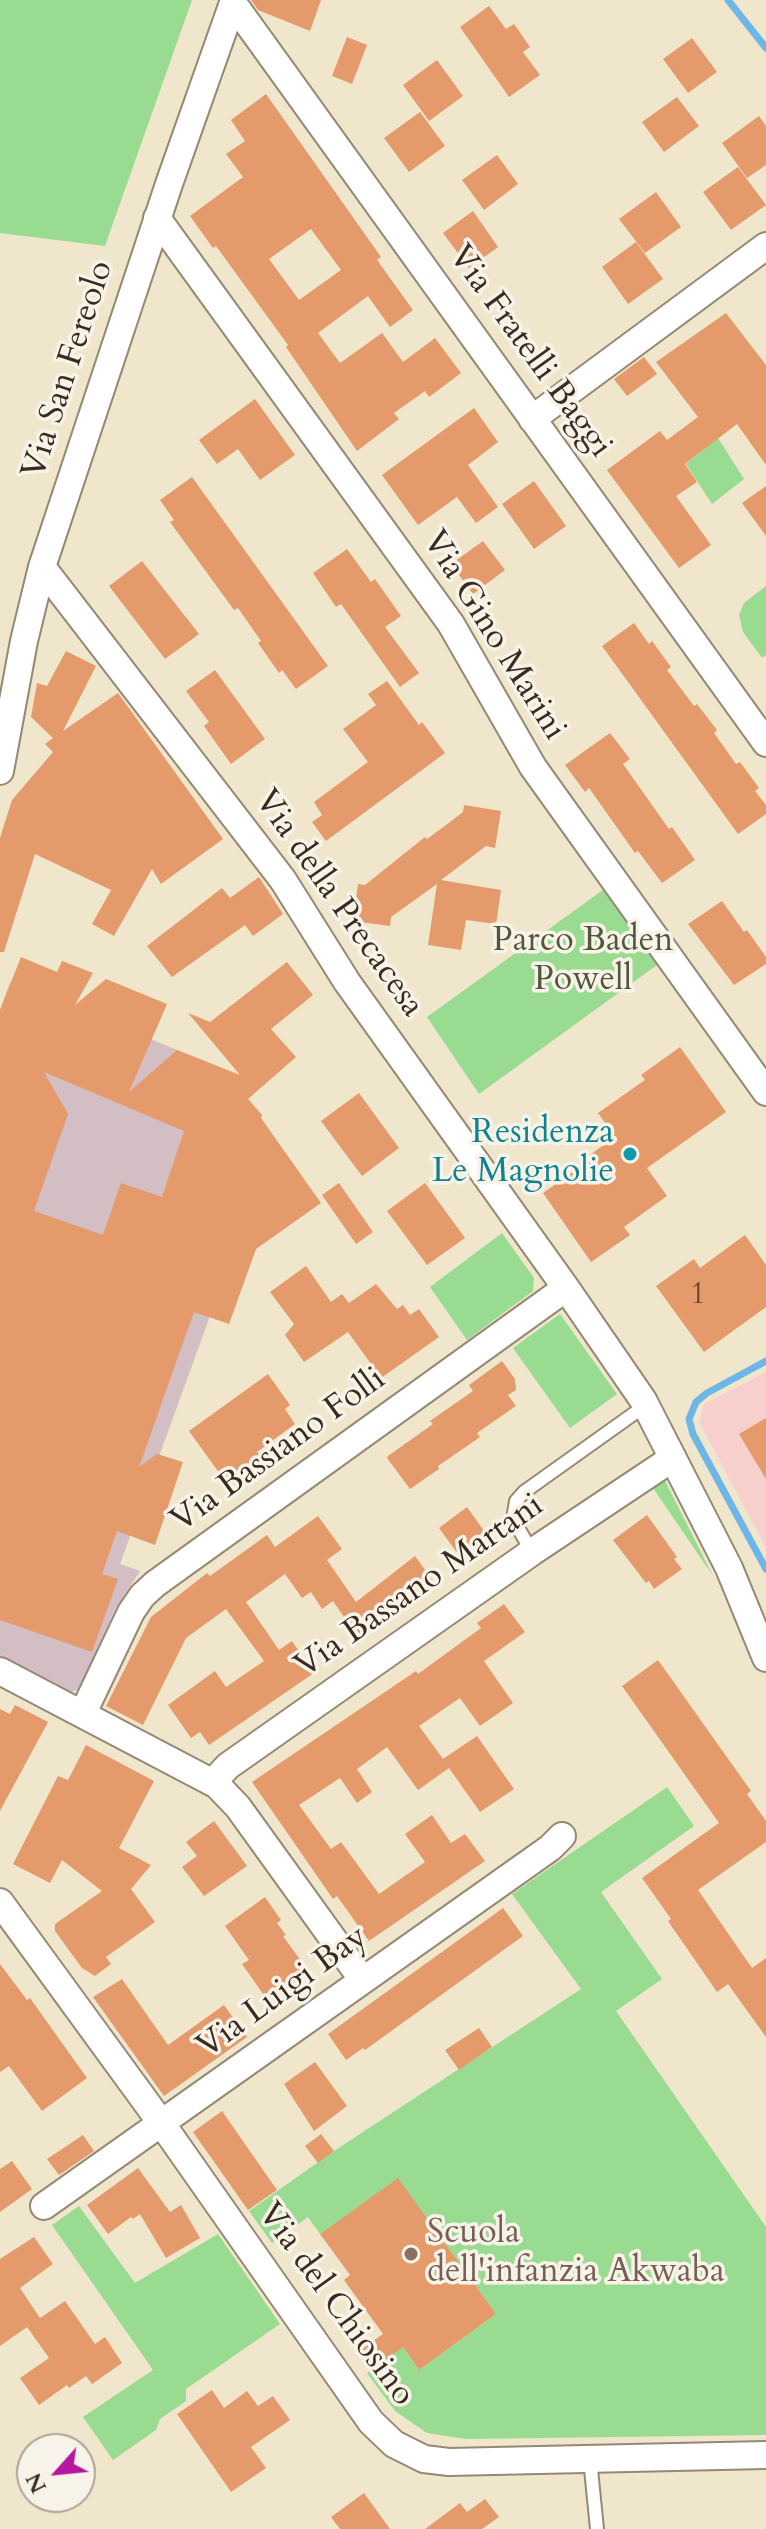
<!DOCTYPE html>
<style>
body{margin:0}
#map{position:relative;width:766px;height:2529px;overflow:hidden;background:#efe6cc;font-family:Cardo,serif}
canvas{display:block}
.north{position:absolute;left:16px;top:2433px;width:80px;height:80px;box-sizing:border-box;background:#f7f3e8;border:2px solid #aca397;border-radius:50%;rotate:243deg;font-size:22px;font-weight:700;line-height:32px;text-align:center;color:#3b2a1e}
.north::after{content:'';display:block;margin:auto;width:28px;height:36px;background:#b5179e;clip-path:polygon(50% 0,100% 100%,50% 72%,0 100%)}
</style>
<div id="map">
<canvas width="766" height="2529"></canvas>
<div class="north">N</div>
</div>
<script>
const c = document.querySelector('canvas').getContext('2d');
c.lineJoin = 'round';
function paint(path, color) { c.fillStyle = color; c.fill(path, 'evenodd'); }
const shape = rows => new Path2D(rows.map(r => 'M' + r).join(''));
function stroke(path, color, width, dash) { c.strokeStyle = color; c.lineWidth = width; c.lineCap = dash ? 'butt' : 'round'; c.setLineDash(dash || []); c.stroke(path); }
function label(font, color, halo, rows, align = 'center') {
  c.font = font + ' Cardo,serif'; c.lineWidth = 7; c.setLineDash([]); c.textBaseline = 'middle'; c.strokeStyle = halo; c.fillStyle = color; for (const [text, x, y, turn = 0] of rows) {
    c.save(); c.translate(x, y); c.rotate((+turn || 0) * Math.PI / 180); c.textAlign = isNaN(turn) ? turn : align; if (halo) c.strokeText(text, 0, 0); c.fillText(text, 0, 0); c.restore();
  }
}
paint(shape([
 [766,1372,766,1548,699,1422,704,1404]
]), '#f7d0cd');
paint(shape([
 [10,982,219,1067,262,1115,252,1146,238,1239,120,1564,140,1571,115,1609,79,1689,72,1692,0,1655,0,1010]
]), '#d2bec3');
paint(shape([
 [0,0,192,0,105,246,0,233],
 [718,438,744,479,712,504,686,464],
 [766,586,766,655,762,658,743,632,739,615,744,603],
 [603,890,657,965,479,1094,427,1017],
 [502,1233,534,1278,533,1291,467,1340,430,1287],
 [560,1314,617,1394,570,1428,513,1348],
 [665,1481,713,1576,653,1488],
 [667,1787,694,1826,601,1892,662,1979,616,2011,766,2227,766,2435,466,2439,427,2433,395,2411,367,2373,385,2360,372,2342,390,2329,419,2370,496,2314,398,2179,320,2234,308,2217,272,2243,249,2211,334,2151,581,1989,512,1894],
 [79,2206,135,2283,218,2234,280,2324,186,2389,186,2401,160,2419,156,2430,113,2460,83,2417,153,2370,52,2225]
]), '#99db91');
stroke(shape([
 [728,0,766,48],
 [766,1361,707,1393,696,1402,689,1419,693,1434,766,1569]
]), '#6eb6e6', 7);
paint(shape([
 [251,0,321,0,310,31,258,10],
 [489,6,506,29,514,24,530,47,523,52,540,75,509,97,460,27],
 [347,37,367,45,352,84,332,76],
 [692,38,717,72,688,93,663,59],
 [437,60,463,96,429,121,403,85],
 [266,94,381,257,377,260,413,310,390,327,368,296,318,333,340,363,382,333,403,362,435,338,461,373,429,397,425,391,394,413,399,419,357,451,286,347,288,345,216,246,213,248,190,216,243,177,226,154,245,141,231,120],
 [311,229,341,270,299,300,269,259],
 [677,97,699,126,664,152,642,122],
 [420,112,445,146,409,172,384,138],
 [759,116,766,126,766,165,747,178,722,143],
 [497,155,518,184,484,210,462,180],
 [738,167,766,205,731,230,703,192],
 [656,192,681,227,645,253,619,219],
 [473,211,498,247,469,268,443,233],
 [636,242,663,279,628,304,602,267],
 [726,313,766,365,766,465,737,424,685,464,697,482,676,496,711,545,679,568,607,470,660,431,667,440,698,417,656,362],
 [644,357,657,374,627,396,614,379],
 [255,399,295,455,260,480,238,449,217,464,199,440],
 [474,408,498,442,468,465,498,507,476,523,457,497,418,525,382,475],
 [192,477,328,666,296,689,282,670,279,673,258,643,261,641,238,608,234,610,170,522,174,520,160,500],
 [534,481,566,526,534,549,502,504],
 [766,486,766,536,742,503],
 [483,541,505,570,473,594,451,564],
 [347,549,371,582,375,579,401,616,385,627,419,673,400,687,341,604,336,607,313,573],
 [142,561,199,634,165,659,109,586],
 [634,623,649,644,652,641,671,667,667,670,694,706,697,704,717,730,714,733,736,764,740,762,759,788,755,791,766,805,766,814,738,834,602,646],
 [66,651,96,666,63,731,118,693,223,839,161,884,152,869,114,936,92,924,111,890,35,854,4,952,0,952,0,838,12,800,53,752,45,744,53,738,31,717,37,683,47,686],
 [215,670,265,739,231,764,204,726,209,722,186,691],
 [387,681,419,725,422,722,445,753,326,841,312,822,322,815,314,802,368,762,343,729,376,705,368,694],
 [610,733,630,759,623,764,669,829,672,827,695,860,662,883,638,851,635,853,589,788,585,792,565,765],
 [464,805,501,811,495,848,486,846,441,880,501,890,496,924,466,920,461,950,428,945,437,884,391,917,390,926,353,921,358,884,365,885,425,837,427,839,450,822,463,812],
 [259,877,283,914,253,936,245,925,172,977,147,946,222,888,230,898],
 [722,901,744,932,747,930,766,957,766,964,734,985,688,924],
 [21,957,57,972,62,961,93,973,75,1005,106,979,167,1004,129,1092,177,1050,240,1075,188,1013,210,1022,287,962,313,995,271,1029,296,1057,248,1099,262,1115,261,1118,321,1203,256,1249,229,1324,194,1312,139,1467,157,1454,183,1462,155,1545,117,1531,102,1574,118,1579,92,1652,0,1620,0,1010],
 [44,1072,184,1131,162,1197,121,1183,103,1235,34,1211,68,1114],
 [680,1047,726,1112,647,1168,667,1196,624,1227,630,1235,591,1262,543,1193,590,1160,587,1157,615,1137,598,1113,645,1080,641,1075],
 [359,1093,399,1148,362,1176,321,1121],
 [339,1183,373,1232,356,1244,322,1195],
 [425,1183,465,1238,427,1265,387,1211],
 [745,1235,766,1265,766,1307,704,1352,656,1286,694,1259,700,1268],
 [306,1266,331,1302,342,1294,349,1303,376,1284,397,1309,403,1305,410,1315,419,1309,439,1337,381,1378,348,1332,304,1362,285,1335,294,1324,270,1292],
 [502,1361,515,1379,516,1390,508,1395,516,1406,477,1433,480,1437,438,1466,439,1469,410,1489,387,1458,388,1456,433,1424,430,1421,473,1391,469,1385],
 [268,1374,290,1405,285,1409,295,1424,257,1452,260,1455,225,1481,189,1431],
 [766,1418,766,1479,739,1434],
 [467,1507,492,1542,464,1562,439,1528],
 [647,1515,677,1557,674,1559,682,1569,654,1589,649,1581,646,1583,613,1540],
 [318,1516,342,1549,327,1560,356,1602,415,1556,435,1584,357,1636,333,1601,322,1609,311,1592,302,1598,285,1574,246,1602,279,1650,292,1641,314,1673,209,1745,200,1732,191,1738,168,1705,215,1671,226,1687,264,1661,226,1609,186,1638,143,1725,106,1706,151,1617,207,1573,210,1576,267,1535,275,1547],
 [504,1604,525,1632,484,1661,513,1703,480,1726,460,1698,419,1726,443,1759,477,1736,514,1789,480,1812,449,1768,418,1790,387,1747,357,1769,372,1792,357,1803,340,1778,299,1805,331,1849,341,1842,379,1894,425,1862,405,1834,432,1815,451,1843,465,1834,485,1861,369,1941,337,1896,333,1899,252,1782,416,1671,418,1674,481,1628,477,1623],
 [658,1660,751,1791,747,1794,766,1821,766,1842,698,1890,752,1968,766,1958,766,2037,728,1984,717,1992,668,1921,671,1919,642,1878,719,1823,622,1686],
 [15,1705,48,1722,0,1811,0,1709,10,1714],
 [86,1745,154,1781,119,1848,151,1865,131,1889,155,1922,106,1957,111,1964,95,1976,82,1968,55,1931,55,1924,102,1891,62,1860,50,1883,13,1864,58,1776,68,1780],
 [214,1821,247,1866,204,1896,182,1867,197,1856,186,1842],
 [265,1897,281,1920,277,1923,286,1935,283,1936,309,1972,268,2001,242,1964,249,1960,225,1926],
 [503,1908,523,1936,365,2050,363,2048,346,2060,328,2034],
 [0,1964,27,2000,30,1998,87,2078,42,2111,9,2066,0,2072],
 [122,1979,168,2045,224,2005,247,2037,164,2096,93,1997],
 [479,2028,492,2047,459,2070,445,2050],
 [315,2062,347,2106,314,2131,284,2084],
 [222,2111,277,2190,248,2210,193,2132],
 [321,2134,334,2151,318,2163,305,2146],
 [83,2135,94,2151,59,2175,47,2159],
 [12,2161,32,2189,0,2212,0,2169],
 [138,2168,170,2212,181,2205,200,2238,166,2258,140,2214,133,2219,131,2217,108,2234,87,2205],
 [398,2178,496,2314,419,2370,403,2347,372,2370,358,2352,383,2334,344,2280,350,2275,320,2234],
 [34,2237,53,2264,20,2288,40,2318,0,2346,0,2259],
 [65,2301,95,2344,105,2337,122,2363,92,2384,86,2376,69,2388,67,2385,39,2405,20,2378,49,2358,27,2327],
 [212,2390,224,2408,247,2391,258,2406,273,2396,290,2420,251,2447,266,2468,231,2492,177,2414],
 [364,2493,390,2529,340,2529,331,2517],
 [485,2499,499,2517,482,2529,425,2529,460,2503,467,2512]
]), '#e59a6b');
const lane = shape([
 [532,1552,513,1519,516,1501,524,1492,646,1405],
 [590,2459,597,2529]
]);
const street = shape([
 [233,3,766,743],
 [157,218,451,624,533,767,766,1092],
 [532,419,766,246],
 [42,567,283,880,347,982,566,1288,643,1400,729,1568,766,1658],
 [0,771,24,641,42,567,169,184,234,0],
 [0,1671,217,1785,238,1807,362,1979],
 [83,1713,131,1612,142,1596,155,1584,566,1288],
 [213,1782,228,1766,532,1552,673,1458],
 [0,1902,162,2124,371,2422,394,2444,424,2459,449,2462,766,2455],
 [44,2206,550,1848,562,1836]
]);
stroke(lane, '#958875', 16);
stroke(street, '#958875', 30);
stroke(lane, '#fff', 12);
stroke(street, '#fff', 26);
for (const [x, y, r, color] of [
 [630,1154,8,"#0f9aa8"],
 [411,2254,8,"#8d6e63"]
]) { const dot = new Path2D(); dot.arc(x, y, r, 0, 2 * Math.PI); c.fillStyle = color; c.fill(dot); stroke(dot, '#f7f3e8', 3); }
label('30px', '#664631', null, [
 ["1",698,1296]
]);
label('34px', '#3b2a1e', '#f7f3e8', [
 ["Via Fratelli Baggi",529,352,54],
 ["Via San Fereolo",69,370,-72],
 ["Via Gino Marini",493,636,58],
 ["Via della Precacesa",338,904,55],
 ["Via Bassiano Folli",279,1451,-36],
 ["Via Bassano Martani",420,1587,-35],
 ["Via Luigi Bay",283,1993,-36],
 ["Via del Chiosino",335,2305,54]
]);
label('34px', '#52563b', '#f7f3e8', [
 ["Parco Baden",583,942],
 ["Powell",583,981]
]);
label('34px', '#0d838f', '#f7f3e8', [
 ["Residenza",614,1134],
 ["Le Magnolie",614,1173]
], 'right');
label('34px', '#785e54', '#f7f3e8', [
 ["Scuola",427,2234],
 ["dell'infanzia Akwaba",427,2273]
], 'left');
</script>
